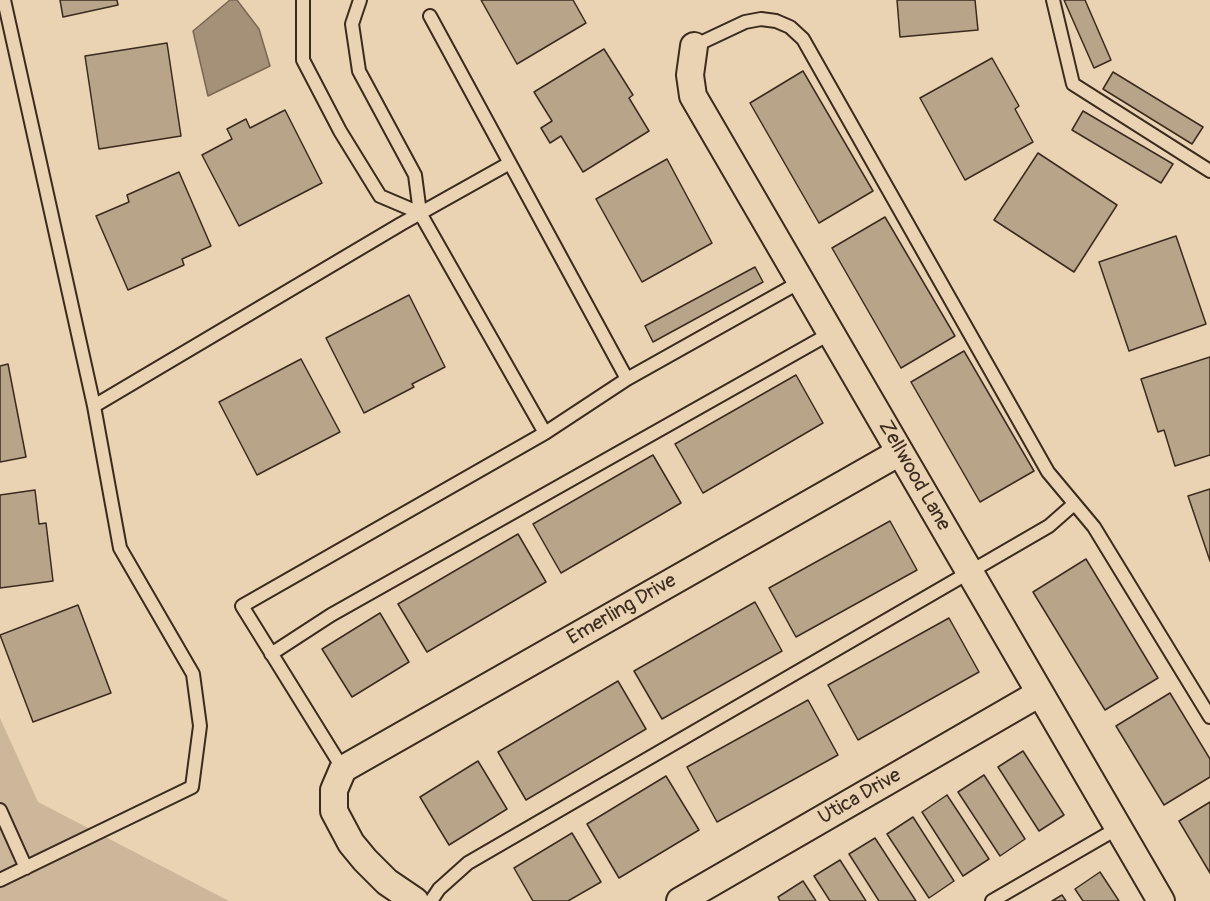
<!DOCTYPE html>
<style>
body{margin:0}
canvas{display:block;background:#e9d3b2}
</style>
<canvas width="1210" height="901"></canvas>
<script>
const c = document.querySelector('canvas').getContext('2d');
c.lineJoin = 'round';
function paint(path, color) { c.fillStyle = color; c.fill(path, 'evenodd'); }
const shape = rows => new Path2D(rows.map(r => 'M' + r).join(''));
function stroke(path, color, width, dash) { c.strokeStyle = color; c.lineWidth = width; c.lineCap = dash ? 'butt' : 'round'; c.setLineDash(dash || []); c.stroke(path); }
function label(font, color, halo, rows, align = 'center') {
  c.font = font + ' Pangolin,sans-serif'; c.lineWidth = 4.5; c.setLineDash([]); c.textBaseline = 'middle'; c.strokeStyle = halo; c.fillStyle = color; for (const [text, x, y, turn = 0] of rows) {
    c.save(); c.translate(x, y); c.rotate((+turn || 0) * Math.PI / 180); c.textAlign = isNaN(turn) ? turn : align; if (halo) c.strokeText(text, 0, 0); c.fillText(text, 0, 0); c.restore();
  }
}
paint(shape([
 [0,718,38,802,229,901,0,901]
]), '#cdb79a');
const water = shape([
 [230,0,237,0,259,29,270,66,208,96,193,31,230,0]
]);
paint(water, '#a59078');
stroke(water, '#7b6754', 1.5);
const building = shape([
 [60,0,117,0,118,5,63,17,60,0],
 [481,0,573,0,586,23,517,64,481,0],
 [897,0,975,0,978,30,900,37,897,0],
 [1064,0,1085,0,1111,60,1094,68,1064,0],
 [167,43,181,136,99,149,85,56,167,43],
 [604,49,633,95,629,98,649,131,583,172,561,136,550,143,541,128,552,121,534,92,604,49],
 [992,58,1019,106,1015,109,1033,142,965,180,920,98,992,58],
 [803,71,873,191,819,223,750,103,803,71],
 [1113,72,1203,127,1192,144,1103,89,1113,72],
 [285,110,322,183,239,226,202,155,232,139,227,129,246,119,250,128,285,110],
 [1083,111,1173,164,1161,183,1072,130,1083,111],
 [1038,153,1117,205,1074,272,994,220,1038,153],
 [667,159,712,243,642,282,596,199,667,159],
 [179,172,211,246,182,259,184,265,128,290,96,216,129,202,127,195,179,172],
 [885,217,955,336,901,368,832,248,885,217],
 [1176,236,1206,324,1129,351,1099,262,1176,236],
 [755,267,763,282,653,342,645,326,755,267],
 [409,295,445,367,412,384,414,387,364,413,326,338,409,295],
 [964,351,1034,471,980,502,911,382,964,351],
 [1210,357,1210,455,1175,466,1164,430,1158,432,1141,379,1210,357],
 [301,359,340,432,257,475,219,402,301,359],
 [8,364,26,457,0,462,0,366,8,364],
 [796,375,823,423,703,493,675,444,796,375],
 [653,455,681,503,561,573,533,524,653,455],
 [1210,489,1210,561,1188,496,1210,489],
 [35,490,39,524,46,523,53,581,0,588,0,495,35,490],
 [890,521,917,570,796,637,769,588,890,521],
 [518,534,546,582,427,652,398,604,518,534],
 [1086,559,1158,678,1105,710,1033,592,1086,559],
 [755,602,782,651,662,719,634,671,755,602],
 [78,605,111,693,33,722,0,635,78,605],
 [380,613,409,662,352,697,322,649,380,613],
 [949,618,979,672,858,740,828,685,949,618],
 [618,681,646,729,526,800,498,752,618,681],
 [1170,693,1210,759,1210,777,1164,805,1116,726,1170,693],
 [808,700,838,755,717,822,687,767,808,700],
 [1023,751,1064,815,1039,831,998,767,1023,751],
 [478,761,507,809,449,845,420,797,478,761],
 [984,775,1025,839,1000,856,958,792,984,775],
 [666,776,699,830,619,878,587,824,666,776],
 [947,795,989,859,963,876,922,812,947,795],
 [1210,802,1210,873,1179,821,1210,802],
 [913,817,954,881,929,898,887,834,913,817],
 [572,833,601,882,568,901,533,901,514,868,572,833],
 [875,838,916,901,879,901,849,854,875,838],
 [840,860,866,901,830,901,814,876,840,860],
 [1100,872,1119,901,1083,901,1075,889,1100,872],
 [803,881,816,901,780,901,778,897,803,881],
 [1062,895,1066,901,1052,901,1062,895]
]);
paint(building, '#b8a488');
stroke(building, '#3b2a1e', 1.5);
const service = shape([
 [303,0,303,60,340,131,380,196,420,213],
 [360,0,352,24,359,71,415,175,420,213,545,433],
 [1053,0,1073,84,1210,171],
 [430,16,627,379],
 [694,46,745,22,761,19,776,21,790,27,803,39,1048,472,1094,527,1210,717],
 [94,406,401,224,508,164],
 [271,654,331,615,831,333],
 [343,769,242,606,545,433,627,379,800,282],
 [0,810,26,868],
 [0,880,192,787,200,726,193,674,120,548,94,406,4,0],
 [431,901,439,889,468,863,1049,526,1074,504],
 [992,901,1118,828]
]);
const minor = shape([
 [694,46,690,75,693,96,1161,901],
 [415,901,387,882,365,860,351,843,334,811,334,790,343,769,900,452],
 [680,901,1040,693]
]);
stroke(service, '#3b2a1e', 16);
stroke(minor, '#3b2a1e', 30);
stroke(service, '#e9d3b2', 12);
stroke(minor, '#e9d3b2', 26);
label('20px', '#3b2a1e', '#e9d3b2', [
 ["Zellwood Lane",914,476,60],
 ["Emerling Drive",622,610,-30],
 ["Utica Drive",860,797,-30]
]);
</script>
